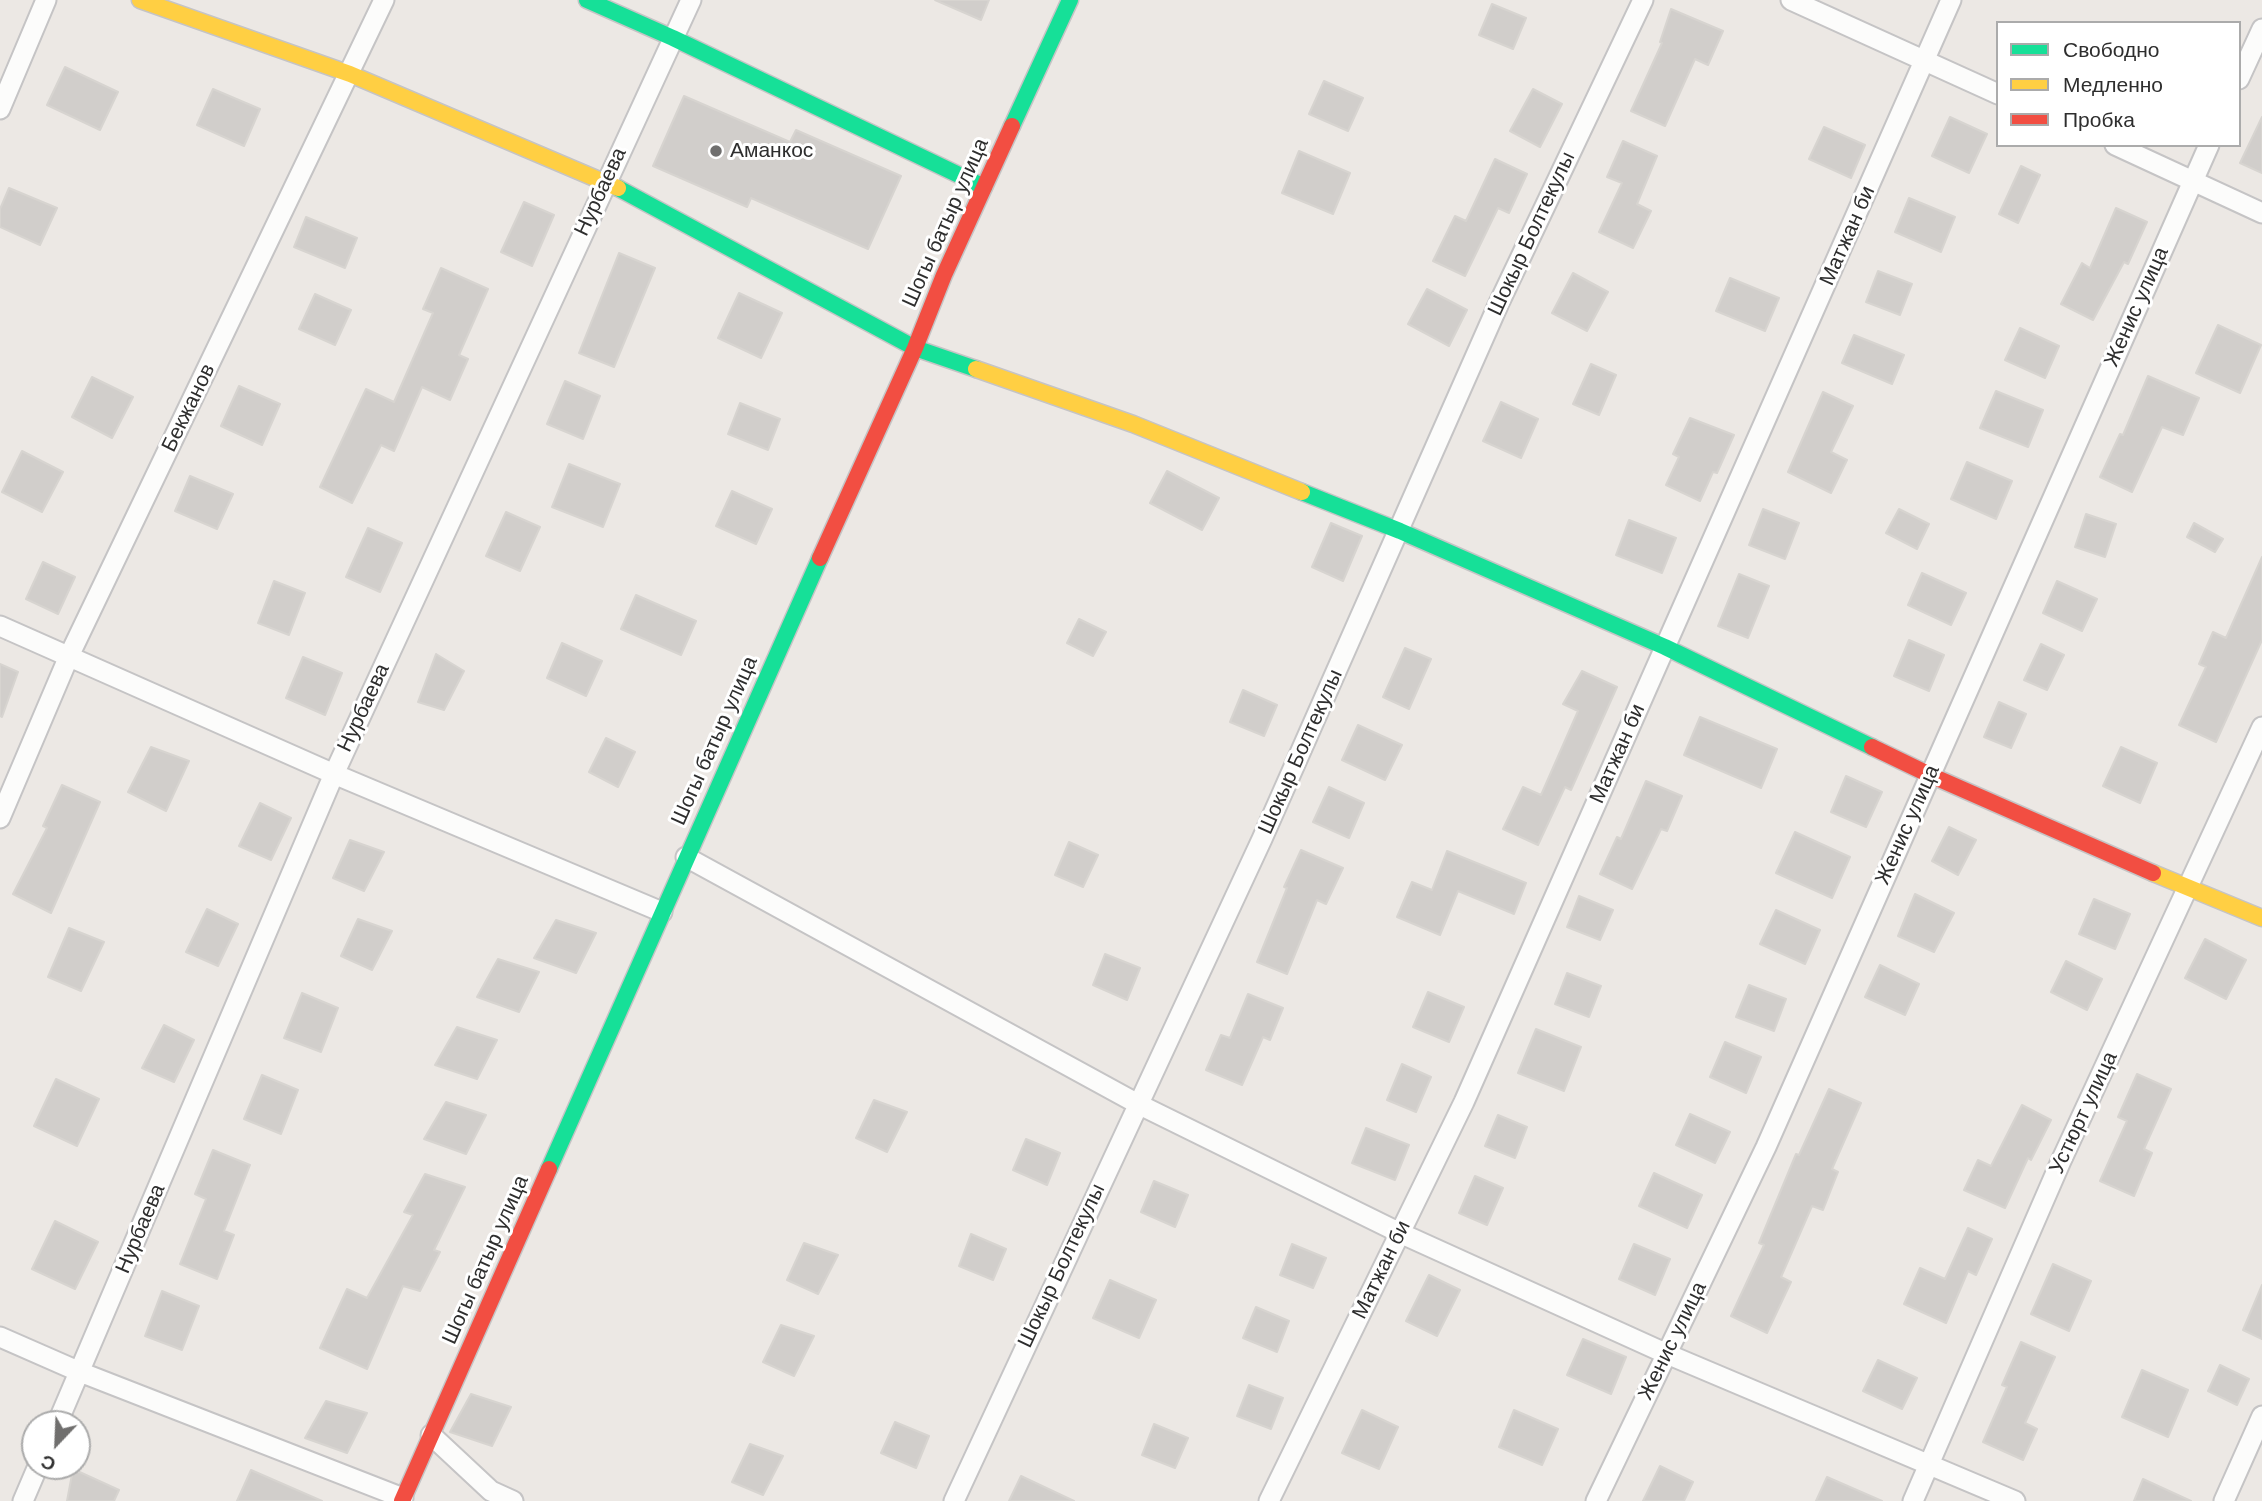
<!DOCTYPE html>
<meta charset="utf-8">
<style>
body{margin:0}
#map{position:relative;width:2262px;height:1501px;overflow:hidden;background:#ece8e4;font-family:Helvetica,sans-serif}
canvas{display:block}
.legend{position:absolute;left:1996px;top:21px;width:245px;height:126px;box-sizing:border-box;background:#fff;border:2px solid #ababab;margin:0;padding:9px 12px;list-style:none;font-size:21px;color:#2e2e2e}
.legend li{display:flex;align-items:center;gap:14px;height:35px}
.legend b{width:35px;border:2px solid #ababab}
.north{position:absolute;left:21px;top:1410px;width:70px;height:70px;box-sizing:border-box;background:#fff;border:2px solid #ababab;border-radius:50%;rotate:203deg;font-size:19px;font-weight:700;line-height:28px;text-align:center;color:#2e2e2e}
.north::after{content:'';display:block;margin:auto;width:24px;height:32px;background:#706f6e;clip-path:polygon(50% 0,100% 100%,50% 72%,0 100%)}
</style>
<div id="map">
<canvas width="2262" height="1501"></canvas>
<ul class="legend">
<li><b style="height:9px;background:#16e098"></b>Свободно</li>
<li><b style="height:9px;background:#ffcf43"></b>Медленно</li>
<li><b style="height:9px;background:#f24e42"></b>Пробка</li>
</ul>
<div class="north">С</div>
</div>
<script>
const c = document.querySelector('canvas').getContext('2d');
c.lineJoin = 'round';
function paint(path, color) { c.fillStyle = color; c.fill(path, 'evenodd'); }
const shape = rows => new Path2D(rows.map(r => 'M' + r).join(''));
function stroke(path, color, width, dash) { c.strokeStyle = color; c.lineWidth = width; c.lineCap = dash ? 'butt' : 'round'; c.setLineDash(dash || []); c.stroke(path); }
function label(font, color, halo, rows, align = 'center') {
  c.font = font + ' Helvetica,sans-serif'; c.lineWidth = 6; c.setLineDash([]); c.textBaseline = 'middle'; c.strokeStyle = halo; c.fillStyle = color; for (const [text, x, y, turn = 0] of rows) {
    c.save(); c.translate(x, y); c.rotate((+turn || 0) * Math.PI / 180); c.textAlign = isNaN(turn) ? turn : align; if (halo) c.strokeText(text, 0, 0); c.fillText(text, 0, 0); c.restore();
  }
}
const building = shape([
 [935,0,989,0,981,20,935,0],
 [1492,4,1526,18,1513,49,1479,35,1492,4],
 [1671,9,1723,31,1708,65,1695,59,1665,126,1631,111,1662,43,1660,42,1671,9],
 [65,67,118,92,100,130,47,105,65,67],
 [1324,81,1363,98,1348,131,1309,114,1324,81],
 [213,89,260,109,244,146,197,125,213,89],
 [1533,89,1562,104,1540,147,1510,131,1533,89],
 [684,96,790,142,796,130,901,176,868,249,751,198,747,207,653,166,684,96],
 [1950,117,1987,134,1969,173,1932,156,1950,117],
 [2262,117,2262,173,2240,163,2262,117],
 [1824,127,1865,145,1851,178,1809,159,1824,127],
 [1623,141,1657,156,1637,204,1651,211,1633,248,1599,232,1622,183,1607,177,1623,141],
 [1299,151,1350,173,1333,214,1282,193,1299,151],
 [1495,159,1527,174,1509,213,1498,208,1465,276,1433,261,1455,216,1466,221,1495,159],
 [2021,166,2040,175,2018,223,1999,214,2021,166],
 [9,188,57,208,40,245,0,227,0,209,9,188],
 [1909,198,1955,217,1941,252,1895,232,1909,198],
 [524,202,554,215,532,266,501,252,524,202],
 [2116,208,2147,222,2128,264,2124,262,2093,320,2061,304,2082,263,2090,268,2116,208],
 [306,217,357,238,345,268,294,247,306,217],
 [619,253,655,268,614,367,579,353,619,253],
 [441,268,488,289,459,355,468,359,450,400,422,387,394,451,381,445,352,503,320,487,366,389,394,402,433,313,423,309,441,268],
 [1878,271,1912,284,1900,315,1866,302,1878,271],
 [1573,273,1608,292,1587,331,1552,313,1573,273],
 [1730,278,1779,298,1765,331,1716,311,1730,278],
 [1427,289,1467,310,1449,346,1408,324,1427,289],
 [739,293,782,313,761,358,718,338,739,293],
 [315,294,351,310,335,345,299,329,315,294],
 [2218,325,2261,345,2240,393,2196,373,2218,325],
 [2020,328,2059,346,2045,378,2005,360,2020,328],
 [1854,335,1904,355,1892,384,1842,363,1854,335],
 [1591,364,1616,375,1599,415,1573,404,1591,364],
 [2148,376,2199,398,2183,435,2162,427,2132,492,2100,477,2120,434,2123,435,2148,376],
 [92,377,133,397,112,438,72,417,92,377],
 [565,381,600,396,583,439,547,424,565,381],
 [239,386,280,404,262,445,221,426,239,386],
 [1996,391,2043,410,2028,447,1980,428,1996,391],
 [1823,392,1853,406,1831,452,1847,460,1831,493,1788,472,1823,392],
 [1501,402,1538,419,1521,458,1483,441,1501,402],
 [740,403,780,419,768,450,728,434,740,403],
 [1690,418,1734,435,1717,473,1713,472,1700,501,1666,485,1679,457,1673,454,1690,418],
 [22,451,63,472,42,512,2,492,22,451],
 [1967,462,2012,481,1996,519,1951,499,1967,462],
 [569,464,620,484,603,527,552,507,569,464],
 [1167,471,1219,498,1202,530,1150,503,1167,471],
 [190,476,233,494,217,529,175,511,190,476],
 [732,491,772,509,756,544,716,526,732,491],
 [1763,509,1799,523,1785,559,1749,545,1763,509],
 [1899,509,1929,524,1917,549,1886,533,1899,509],
 [506,512,540,527,520,571,486,556,506,512],
 [2086,514,2116,524,2105,557,2075,547,2086,514],
 [1629,520,1676,538,1662,573,1616,555,1629,520],
 [1331,523,1362,536,1343,581,1312,567,1331,523],
 [2194,523,2223,539,2215,552,2187,537,2194,523],
 [368,528,402,543,380,592,346,577,368,528],
 [2262,557,2262,640,2216,742,2179,725,2206,667,2199,664,2213,632,2226,638,2262,557],
 [43,562,75,577,58,614,26,599,43,562],
 [1922,573,1966,593,1951,625,1908,605,1922,573],
 [1739,574,1769,586,1748,638,1718,626,1739,574],
 [274,581,305,593,289,635,258,623,274,581],
 [2057,581,2097,599,2082,631,2043,613,2057,581],
 [636,595,696,621,681,655,621,629,636,595],
 [1079,619,1106,632,1093,656,1067,643,1079,619],
 [1909,640,1944,655,1929,691,1894,676,1909,640],
 [562,643,602,661,586,696,547,678,562,643],
 [2041,644,2064,655,2047,690,2024,680,2041,644],
 [1405,648,1431,659,1409,709,1383,697,1405,648],
 [436,654,464,671,444,710,418,702,436,654],
 [303,657,342,673,325,715,286,698,303,657],
 [0,664,18,672,2,717,0,716,0,664],
 [1582,671,1617,687,1571,790,1565,787,1538,845,1503,829,1523,787,1541,795,1578,711,1563,704,1582,671],
 [1243,690,1277,705,1264,736,1230,722,1243,690],
 [1999,702,2026,714,2011,748,1984,737,1999,702],
 [1700,717,1777,749,1761,788,1684,755,1700,717],
 [1358,725,1402,745,1385,780,1342,760,1358,725],
 [606,738,635,752,618,787,589,772,606,738],
 [151,747,189,761,166,811,128,792,151,747],
 [2121,747,2157,763,2140,803,2103,786,2121,747],
 [1846,776,1882,792,1866,827,1831,812,1846,776],
 [1646,781,1682,796,1667,831,1661,829,1632,889,1600,874,1617,837,1621,839,1646,781],
 [62,785,100,802,51,913,13,894,47,828,43,826,62,785],
 [1329,787,1364,803,1349,838,1313,822,1329,787],
 [260,803,291,818,271,860,239,846,260,803],
 [1949,827,1976,840,1958,875,1932,861,1949,827],
 [1795,832,1850,857,1832,898,1776,873,1795,832],
 [350,840,384,852,364,891,333,878,350,840],
 [1069,842,1098,855,1083,887,1055,875,1069,842],
 [1301,850,1343,868,1326,904,1317,900,1287,974,1257,962,1287,888,1284,887,1301,850],
 [1447,851,1526,883,1514,914,1458,891,1440,935,1397,917,1412,882,1432,890,1447,851],
 [1915,894,1954,913,1934,952,1898,936,1915,894],
 [1579,896,1613,910,1600,940,1567,927,1579,896],
 [2094,899,2130,914,2115,949,2079,934,2094,899],
 [207,909,238,924,218,966,186,952,207,909],
 [1776,910,1820,930,1805,964,1760,944,1776,910],
 [358,919,392,931,372,970,341,956,358,919],
 [556,920,596,933,576,973,534,958,556,920],
 [69,928,104,942,81,991,48,977,69,928],
 [2205,939,2246,960,2226,999,2185,978,2205,939],
 [1105,954,1140,968,1127,1000,1093,985,1105,954],
 [498,959,539,972,519,1012,477,997,498,959],
 [2066,961,2102,979,2087,1010,2051,992,2066,961],
 [1880,965,1919,984,1905,1015,1865,997,1880,965],
 [1567,973,1601,986,1589,1017,1555,1004,1567,973],
 [1749,985,1786,999,1774,1031,1736,1017,1749,985],
 [1428,992,1464,1007,1449,1042,1413,1027,1428,992],
 [302,993,338,1008,321,1052,284,1038,302,993],
 [1248,994,1283,1008,1270,1040,1263,1037,1242,1085,1206,1070,1221,1035,1230,1038,1248,994],
 [164,1025,194,1040,174,1082,142,1068,164,1025],
 [457,1027,497,1040,477,1079,435,1065,457,1027],
 [1536,1029,1581,1047,1564,1091,1518,1073,1536,1029],
 [1725,1042,1761,1057,1746,1093,1710,1077,1725,1042],
 [1402,1064,1431,1077,1416,1112,1387,1100,1402,1064],
 [2137,1074,2171,1089,2144,1149,2152,1153,2134,1196,2100,1181,2127,1121,2118,1117,2137,1074],
 [262,1075,298,1090,281,1134,244,1119,262,1075],
 [56,1079,99,1099,77,1146,34,1126,56,1079],
 [1829,1089,1861,1103,1832,1169,1838,1172,1823,1210,1812,1206,1781,1277,1791,1282,1767,1333,1731,1316,1764,1245,1759,1243,1796,1154,1799,1155,1829,1089],
 [874,1100,907,1112,887,1152,856,1138,874,1100],
 [446,1102,486,1115,466,1154,424,1139,446,1102],
 [2022,1105,2051,1120,2031,1160,2028,1158,2005,1208,1964,1190,1978,1160,1991,1166,2022,1105],
 [1690,1114,1730,1132,1715,1163,1676,1145,1690,1114],
 [1498,1115,1527,1127,1515,1158,1485,1146,1498,1115],
 [1366,1128,1409,1145,1395,1180,1352,1163,1366,1128],
 [1026,1139,1060,1153,1047,1185,1013,1170,1026,1139],
 [213,1150,250,1165,224,1231,234,1235,217,1279,180,1264,206,1199,195,1194,213,1150],
 [1654,1173,1702,1195,1687,1228,1639,1206,1654,1173],
 [425,1174,465,1187,434,1250,440,1252,420,1291,403,1286,367,1369,320,1348,347,1289,367,1298,413,1215,404,1212,425,1174],
 [1475,1176,1503,1188,1487,1225,1459,1213,1475,1176],
 [1154,1181,1188,1195,1175,1227,1141,1212,1154,1181],
 [55,1221,98,1242,75,1289,32,1269,55,1221],
 [1968,1228,1992,1239,1976,1275,1968,1271,1946,1323,1904,1304,1920,1268,1945,1279,1968,1228],
 [971,1234,1006,1249,993,1280,959,1266,971,1234],
 [804,1243,838,1255,818,1294,787,1280,804,1243],
 [1292,1244,1326,1258,1313,1288,1280,1275,1292,1244],
 [1634,1244,1670,1259,1655,1295,1619,1279,1634,1244],
 [2053,1264,2091,1281,2069,1331,2031,1314,2053,1264],
 [1429,1275,1460,1290,1437,1336,1406,1321,1429,1275],
 [1110,1280,1156,1300,1139,1338,1093,1318,1110,1280],
 [2262,1285,2262,1339,2243,1330,2262,1285],
 [162,1291,199,1306,182,1350,145,1336,162,1291],
 [1256,1307,1289,1321,1277,1352,1243,1338,1256,1307],
 [781,1325,814,1336,794,1376,763,1362,781,1325],
 [1583,1339,1626,1357,1611,1394,1567,1375,1583,1339],
 [2021,1342,2055,1357,2025,1423,2037,1429,2023,1460,1983,1442,2007,1387,2002,1385,2021,1342],
 [1878,1360,1917,1378,1902,1409,1863,1391,1878,1360],
 [2220,1365,2249,1379,2237,1405,2208,1391,2220,1365],
 [2142,1370,2188,1390,2168,1437,2122,1417,2142,1370],
 [1249,1385,1283,1398,1271,1429,1237,1416,1249,1385],
 [471,1394,511,1407,492,1446,450,1432,471,1394],
 [326,1401,367,1413,347,1453,305,1438,326,1401],
 [1362,1410,1398,1427,1379,1469,1342,1453,1362,1410],
 [1514,1410,1558,1429,1542,1465,1499,1447,1514,1410],
 [895,1422,929,1436,916,1468,881,1453,895,1422],
 [1154,1424,1188,1438,1175,1468,1142,1455,1154,1424],
 [750,1444,783,1456,763,1495,732,1482,750,1444],
 [1660,1466,1693,1482,1684,1501,1643,1501,1660,1466],
 [73,1469,119,1490,114,1501,67,1501,73,1469],
 [251,1470,322,1501,237,1501,251,1470],
 [1021,1476,1074,1501,1009,1501,1021,1476],
 [1827,1477,1882,1501,1816,1501,1827,1477],
 [2143,1479,2191,1501,2134,1501,2143,1479]
]);
paint(building, '#d1cecb');
stroke(building, '#d7d4d0', 2);
const street = shape([
 [1791,0,1998,94],
 [2239,79,2262,29],
 [0,109,46,0],
 [2115,145,2262,213],
 [0,626,334,774,662,912],
 [0,818,69,656,384,0],
 [686,857,1138,1104,1400,1233,1667,1354,2015,1501],
 [0,1337,80,1372,403,1498],
 [57,1424,334,774,691,0],
 [431,1435,491,1491,513,1501],
 [23,1501,38,1466],
 [954,1501,1262,839,1499,303,1643,0],
 [1269,1501,1464,1102,1951,0],
 [1596,1501,1766,1147,2209,145],
 [1913,1501,2061,1161,2262,727],
 [2224,1501,2262,1416]
]);
const fast = shape([
 [587,0,673,38,984,187],
 [1012,126,1070,0],
 [618,188,915,348,976,369],
 [1302,492,1400,531,1665,647,1872,747],
 [549,1169,820,558]
]);
const slow = shape([
 [140,0,350,74,618,188],
 [976,369,1133,424,1302,492],
 [2153,873,2262,918]
]);
const jam = shape([
 [820,558,915,348,944,275,1012,126],
 [1872,747,1930,775,2153,873],
 [402,1501,549,1169]
]);
stroke(street, '#c5c4c5', 23);
stroke(fast, '#c5c4c5', 19);
stroke(slow, '#c5c4c5', 19);
stroke(jam, '#c5c4c5', 19);
stroke(street, '#fcfcfb', 19);
stroke(fast, '#16e098', 16);
stroke(slow, '#ffcf43', 16);
stroke(jam, '#f24e42', 16);
for (const [x, y, r, color] of [
 [716,151,7,"#706f6e"]
]) { const dot = new Path2D(); dot.arc(x, y, r, 0, 2 * Math.PI); c.fillStyle = color; c.fill(dot); stroke(dot, '#fff', 2.5); }
label('21px', '#2e2e2e', '#fff', [
 ["Аманкос",730,151]
], 'left');
label('21px', '#2e2e2e', '#fff', [
 ["Нурбаева",601,192,-65],
 ["Шогы батыр улица",946,223,-66],
 ["Шокыр Болтекулы",1532,234,-65],
 ["Матжан би",1848,236,-66],
 ["Женис улица",2137,307,-66],
 ["Бекжанов",189,408,-64],
 ["Нурбаева",364,708,-65],
 ["Шогы батыр улица",715,741,-66],
 ["Шокыр Болтекулы",1301,752,-66],
 ["Матжан би",1618,754,-66],
 ["Женис улица",1908,825,-66],
 ["Устюрт улица",2084,1113,-65],
 ["Нурбаева",141,1229,-67],
 ["Шогы батыр улица",486,1260,-66],
 ["Шокыр Болтекулы",1062,1266,-65],
 ["Матжан би",1382,1270,-64],
 ["Женис улица",1673,1341,-64]
]);
</script>
